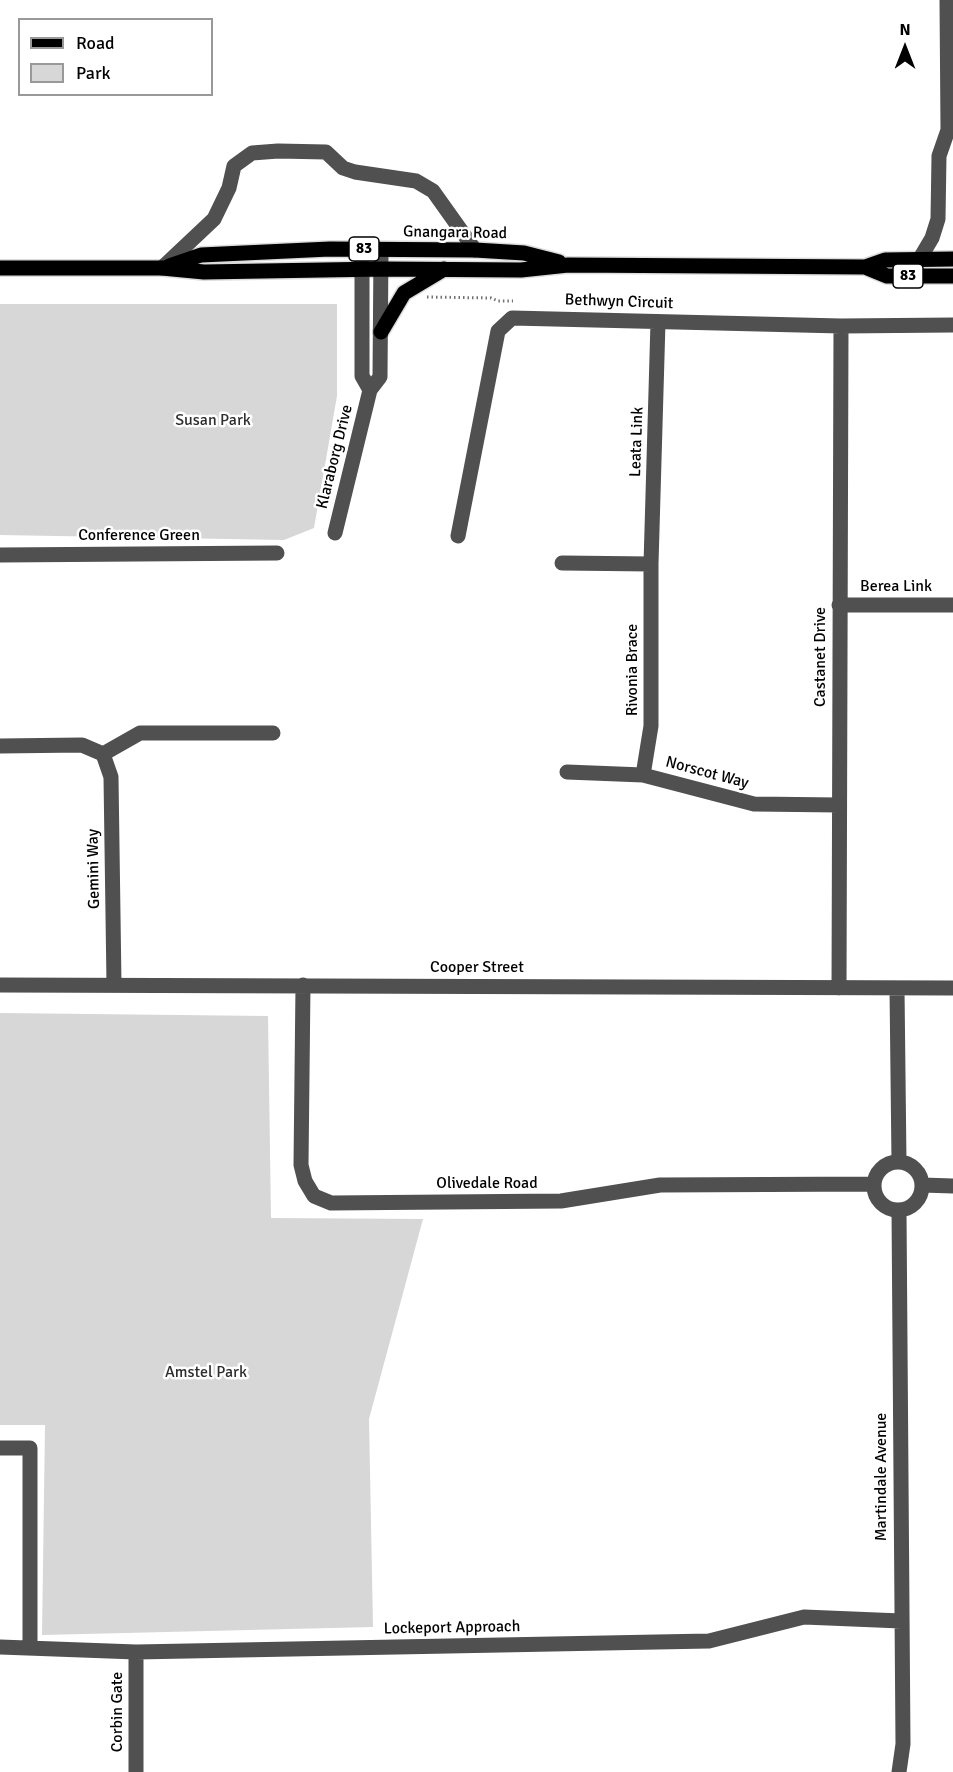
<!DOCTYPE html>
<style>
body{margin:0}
#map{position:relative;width:953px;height:1772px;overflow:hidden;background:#fff;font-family:Signika,sans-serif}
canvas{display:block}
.legend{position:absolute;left:18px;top:18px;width:195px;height:78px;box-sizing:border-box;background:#fff;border:2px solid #999;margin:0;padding:8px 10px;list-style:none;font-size:18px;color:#000}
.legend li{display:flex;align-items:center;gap:12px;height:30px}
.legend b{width:30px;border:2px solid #999}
.north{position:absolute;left:875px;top:18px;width:60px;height:60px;-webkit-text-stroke:4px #fff;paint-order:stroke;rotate:0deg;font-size:16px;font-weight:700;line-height:24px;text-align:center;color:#000}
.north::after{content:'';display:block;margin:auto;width:21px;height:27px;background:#000;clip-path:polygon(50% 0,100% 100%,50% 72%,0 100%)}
</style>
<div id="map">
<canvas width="953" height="1772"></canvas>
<ul class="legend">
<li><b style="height:8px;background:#000"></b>Road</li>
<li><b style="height:16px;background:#d7d7d7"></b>Park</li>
</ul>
<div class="north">N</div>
</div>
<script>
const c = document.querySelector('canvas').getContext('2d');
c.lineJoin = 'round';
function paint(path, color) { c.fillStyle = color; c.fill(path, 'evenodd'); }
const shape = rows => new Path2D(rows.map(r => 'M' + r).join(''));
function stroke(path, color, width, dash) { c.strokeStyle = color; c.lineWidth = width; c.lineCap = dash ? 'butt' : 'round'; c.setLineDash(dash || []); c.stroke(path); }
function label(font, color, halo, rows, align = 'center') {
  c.font = font + ' Signika,sans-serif'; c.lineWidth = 5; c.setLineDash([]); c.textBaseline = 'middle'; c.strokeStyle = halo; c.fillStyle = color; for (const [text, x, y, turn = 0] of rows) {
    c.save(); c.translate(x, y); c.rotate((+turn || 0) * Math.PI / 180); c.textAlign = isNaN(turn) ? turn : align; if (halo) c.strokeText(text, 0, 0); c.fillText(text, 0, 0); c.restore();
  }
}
paint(shape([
 [0,304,337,304,337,396,314,528,284,540,0,535],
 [0,1013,268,1016,271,1218,423,1219,369,1419,373,1627,42,1635,45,1425,0,1425]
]), '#d7d7d7');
const major = shape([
 [169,266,201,255,330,249,475,250,524,253,559,262],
 [865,267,887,276,953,276],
 [0,268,162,268,204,272,382,269,521,270,568,265,865,267,885,260,953,259],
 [381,332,404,293,444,269]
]);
stroke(major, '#dbdbdb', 18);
stroke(shape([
 [427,297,491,298,498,301,513,301]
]), '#727272', 3, [1.5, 3]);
stroke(shape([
 [360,249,362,269,362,376,370,390],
 [919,260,932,238,938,219,939,156,948,130,947,0],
 [162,268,214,219,229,188,234,166,252,153,278,151,326,152,343,168,355,172,416,181,433,191,475,250],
 [335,533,370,390,380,377,381,250],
 [458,536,498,331,512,318,841,326,953,325],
 [0,555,277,553],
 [562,563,651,564],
 [839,605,953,605],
 [0,746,82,745,103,754,111,777,114,984],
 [103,754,140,733,273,733],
 [567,772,643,775,754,804,839,805],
 [643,775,651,726,651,564,658,322],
 [0,985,953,988],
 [303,985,301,1165,305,1181,314,1196,331,1203,561,1201,660,1185,874,1184],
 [839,988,841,326],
 [897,988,899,1162],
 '874 1186a24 24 0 1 1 48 0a24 24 0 1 1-48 0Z',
 [922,1185,953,1186],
 [899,1210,903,1744,899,1772],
 [0,1448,30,1448,30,1648],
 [0,1647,136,1652,709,1641,804,1617,901,1621],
 [136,1652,136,1772]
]), '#505050', 15);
stroke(major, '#000', 15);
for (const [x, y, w] of [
 [364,249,30],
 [908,276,30]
]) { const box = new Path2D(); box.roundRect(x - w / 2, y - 12, w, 24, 4.5); c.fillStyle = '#fff'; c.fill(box); stroke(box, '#000', 1.5); }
label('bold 15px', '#000', null, [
 ["83",364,249],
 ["83",908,276]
]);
label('16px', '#000', '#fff', [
 ["Gnangara Road",455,233,1],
 ["Bethwyn Circuit",619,302,2],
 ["Leata Link",637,442,-88],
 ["Klaraborg Drive",335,457,-76],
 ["Conference Green",139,536],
 ["Berea Link",896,587],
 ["Castanet Drive",821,657,-90],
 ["Rivonia Brace",633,670,-90],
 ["Norscot Way",707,773,15],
 ["Gemini Way",94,869,-91],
 ["Cooper Street",477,968],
 ["Olivedale Road",487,1184],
 ["Martindale Avenue",882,1477,-90],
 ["Lockeport Approach",452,1628,-1],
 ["Corbin Gate",118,1712,-90]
]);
label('16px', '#2e2e2e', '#fff', [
 ["Susan Park",213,421],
 ["Amstel Park",206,1373]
]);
</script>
